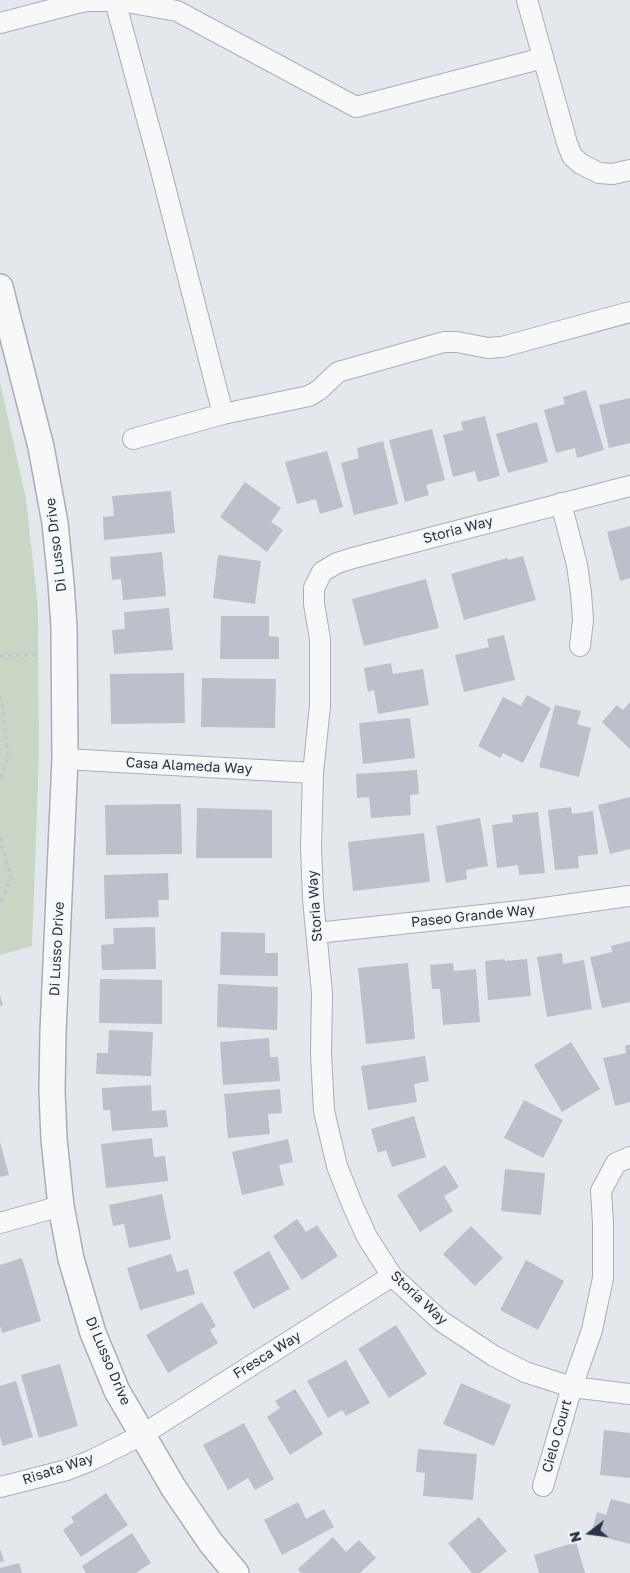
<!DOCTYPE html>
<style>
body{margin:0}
#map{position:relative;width:630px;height:1573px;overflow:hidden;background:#e4e7ec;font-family:"Golos Text",sans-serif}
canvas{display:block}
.north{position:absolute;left:565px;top:1508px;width:50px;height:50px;-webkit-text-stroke:4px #f4f6f9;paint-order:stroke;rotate:255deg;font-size:14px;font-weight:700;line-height:20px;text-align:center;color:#2b3445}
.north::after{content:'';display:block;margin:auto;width:18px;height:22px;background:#2b3445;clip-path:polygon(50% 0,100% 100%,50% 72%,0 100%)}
</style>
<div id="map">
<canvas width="630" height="1573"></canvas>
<div class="north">N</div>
</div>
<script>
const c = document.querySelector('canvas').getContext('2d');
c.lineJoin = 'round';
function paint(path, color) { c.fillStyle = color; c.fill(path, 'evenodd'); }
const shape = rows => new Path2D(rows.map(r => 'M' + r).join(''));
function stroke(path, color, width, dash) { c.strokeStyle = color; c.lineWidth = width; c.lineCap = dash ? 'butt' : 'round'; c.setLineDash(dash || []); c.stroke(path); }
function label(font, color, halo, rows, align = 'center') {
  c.font = font + ' "Golos Text",sans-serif'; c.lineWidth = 4; c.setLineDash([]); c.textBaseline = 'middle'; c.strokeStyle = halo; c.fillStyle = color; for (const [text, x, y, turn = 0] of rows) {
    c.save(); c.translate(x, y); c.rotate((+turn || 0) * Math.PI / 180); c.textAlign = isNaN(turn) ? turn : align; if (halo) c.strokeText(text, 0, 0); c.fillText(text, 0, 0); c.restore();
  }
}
paint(shape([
 [0,382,26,499,38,607,39,756,32,946,0,955]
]), '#c9d6c5');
paint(shape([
 [586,390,604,450,577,458,575,448,556,453,544,410,565,404,563,397],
 [630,398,630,443,609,448,599,405],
 [485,416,500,476,478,482,475,471,453,477,443,435,463,430,461,422],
 [537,422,548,462,508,473,496,434],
 [432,429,445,480,426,485,429,495,405,502,389,440],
 [383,441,398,504,354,515,341,463,359,458,357,448],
 [327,451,343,507,320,514,316,499,297,504,285,462],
 [245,482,281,508,271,522,283,530,267,552,220,517],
 [171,491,175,533,104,540,103,517,114,516,112,496],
 [630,526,630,578,620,581,607,532],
 [162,552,166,596,123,600,121,579,112,580,110,557],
 [218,555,261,561,255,604,213,598],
 [523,556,536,600,464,620,451,574,507,558,508,560],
 [426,579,439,628,364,646,352,599],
 [169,608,173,650,114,654,112,630,125,629,124,612],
 [221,616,269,616,269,636,279,637,279,659,220,659],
 [504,635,515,680,464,692,455,655,489,647,487,639],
 [391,663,393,674,423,669,429,705,378,714,374,690,368,692,364,668],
 [184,673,185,723,111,724,110,674],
 [202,678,276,679,275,728,201,727],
 [527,695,551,708,523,763,503,753,500,758,478,746,503,697,521,706],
 [630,702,630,749,602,722,617,705,623,710],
 [555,705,581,711,577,724,591,728,579,777,539,767],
 [410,718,415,758,363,764,359,723],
 [417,770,419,794,410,795,411,815,371,818,369,797,357,798,356,774],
 [630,797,630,849,610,854,598,805],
 [181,804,182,854,106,855,105,805],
 [571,807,572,814,593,811,598,854,578,856,579,868,555,870,548,810],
 [197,808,272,810,272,858,196,858],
 [538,812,545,873,519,875,518,865,497,868,492,825,513,822,512,815],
 [480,818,488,866,466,870,467,879,446,883,436,826],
 [424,833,430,882,353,891,348,842],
 [168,873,169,900,158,900,159,917,105,919,104,875],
 [155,927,156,969,102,970,101,945,114,944,113,928],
 [221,932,265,933,265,953,278,953,278,976,220,975],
 [630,941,630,1002,602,1008,590,957,612,952,611,946],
 [562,953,563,964,584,960,592,1009,547,1017,537,957],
 [505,959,505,961,527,959,531,996,488,1000,485,961],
 [408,963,415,1039,366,1044,358,968],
 [453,963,454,971,476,969,480,1022,443,1025,440,989,432,989,430,965],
 [100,979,162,980,162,1024,99,1023],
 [218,984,278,987,277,1030,217,1027],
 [0,995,3,1005,0,1006],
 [109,1030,153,1032,151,1076,96,1074,97,1053,108,1053],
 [269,1038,270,1057,278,1057,280,1081,223,1085,220,1042],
 [571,1042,600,1089,562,1112,534,1065],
 [630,1044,630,1102,615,1106,603,1058,626,1053,625,1046],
 [425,1056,429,1081,414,1084,417,1102,368,1110,361,1066],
 [151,1085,152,1111,166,1110,168,1127,112,1131,110,1110,103,1110,102,1088],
 [280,1089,282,1113,268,1114,270,1134,228,1138,224,1094],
 [524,1100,563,1120,543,1158,504,1138],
 [414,1116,426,1157,392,1167,386,1150,378,1153,371,1129],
 [152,1138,154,1157,165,1156,168,1181,106,1188,101,1144],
 [288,1139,293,1162,279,1165,284,1185,242,1195,232,1152],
 [0,1142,9,1175,0,1177],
 [445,1165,459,1187,444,1196,453,1211,420,1232,397,1195],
 [505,1169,545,1173,541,1215,501,1211],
 [162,1194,171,1239,129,1248,124,1224,113,1226,109,1205],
 [297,1219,306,1232,317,1225,338,1256,302,1280,273,1236],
 [471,1226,503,1258,475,1286,443,1254],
 [269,1251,290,1289,253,1309,233,1272],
 [171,1254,177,1272,188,1269,195,1294,140,1310,127,1268],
 [22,1258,41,1321,2,1333,0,1326,0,1265],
 [526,1260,564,1281,538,1330,500,1310],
 [202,1302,216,1326,210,1330,218,1343,168,1373,146,1335],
 [396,1325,427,1374,389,1398,358,1349],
 [346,1360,370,1403,346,1416,342,1410,328,1418,307,1381],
 [60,1364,78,1426,39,1438,21,1375],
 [16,1381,33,1437,3,1446,0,1437,0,1386],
 [461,1383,511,1405,494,1446,443,1424],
 [295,1389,323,1434,290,1455,267,1417,280,1408,275,1401],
 [244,1423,274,1479,255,1490,248,1478,228,1490,203,1445],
 [604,1430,630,1433,630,1478,600,1475],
 [418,1449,477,1454,473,1500,423,1496,425,1473,416,1472],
 [106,1493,128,1525,81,1557,63,1530,74,1522,71,1517],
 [611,1499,630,1504,630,1544,591,1534,597,1512,606,1515],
 [298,1502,306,1519,324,1509,334,1527,282,1555,264,1520],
 [479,1517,507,1551,480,1573,472,1573,448,1543],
 [132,1533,151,1563,136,1573,86,1573,82,1566],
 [333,1537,346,1552,359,1540,376,1558,360,1573,301,1573,298,1569],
 [576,1542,585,1573,539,1573,534,1555],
 [0,1549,4,1561,0,1562],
 [19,1563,22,1573,0,1573,0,1568]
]), '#bbc0ca');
const minor = shape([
 [115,0,177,11,356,107,543,58],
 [527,0,567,143,572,156,581,164,599,173,613,174,630,170],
 [0,23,77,3,89,1,115,1,159,163,223,414],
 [133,439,223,414,309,396,319,390,338,372,444,342,457,342,488,348,502,347,630,312],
 [630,486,353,558,337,563,322,572,314,588,314,604,320,639,320,706,313,773,311,847,313,899,322,993,321,1054,324,1111,337,1166,352,1204,367,1237,392,1276,441,1321,494,1356,525,1372,572,1387,630,1394],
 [561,503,577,565,581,593,583,620,580,646],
 [65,759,313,773],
 [317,933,529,910,630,896],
 [0,1223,61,1206],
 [543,1486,572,1387,592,1330,603,1278,603,1223,601,1191,616,1163,630,1157],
 [0,1487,67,1470,90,1461,142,1435,392,1276]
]);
const tertiary = shape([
 [0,287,41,447,55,523,61,583,64,627,65,759,53,1032,52,1091,54,1139,61,1206,71,1259,93,1333,117,1391,173,1487,211,1543,236,1573]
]);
stroke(minor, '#a9aeb7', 22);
stroke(tertiary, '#a9aeb7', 28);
stroke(shape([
 [0,656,38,655],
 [0,696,2,701,8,758,0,779],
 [0,837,11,878,0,905]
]), '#c2c5cb', 3, [4, 4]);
stroke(minor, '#f7f8fa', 20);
stroke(tertiary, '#f7f8fa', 25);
label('14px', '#2b3445', '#f4f6f9', [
 ["Storia Way",458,530,-15],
 ["Di Lusso Drive",56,545,-97],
 ["Casa Alameda Way",189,766,3],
 ["Storia Way",315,906,-94],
 ["Paseo Grande Way",473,916,-6],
 ["Di Lusso Drive",57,949,-87],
 ["Storia Way",419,1298,43],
 ["Fresca Way",267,1355,-32],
 ["Di Lusso Drive",108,1361,67],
 ["Cielo Court",557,1436,-74],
 ["Risata Way",58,1469,-18]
]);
</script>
